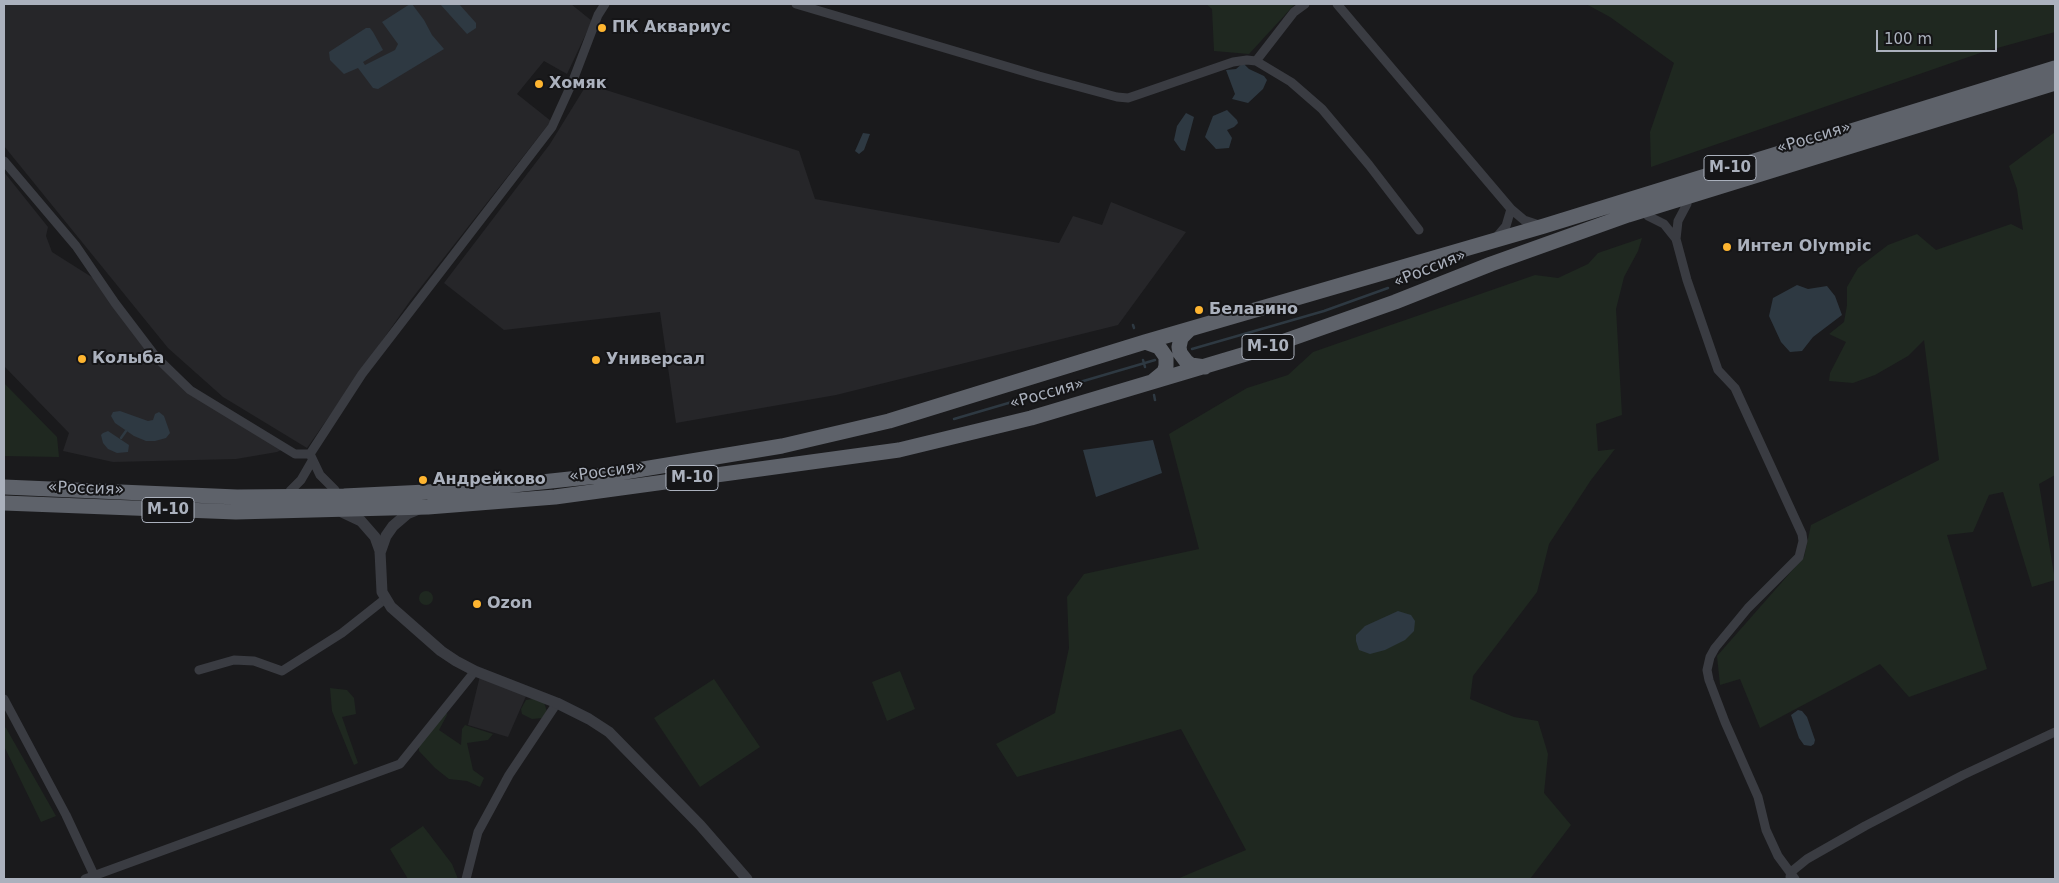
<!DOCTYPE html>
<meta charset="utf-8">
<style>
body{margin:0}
#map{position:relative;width:2059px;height:883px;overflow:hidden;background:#1a1a1c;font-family:"DejaVu Sans",sans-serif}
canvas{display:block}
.frame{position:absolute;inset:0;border:5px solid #abb1bd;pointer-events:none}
.scale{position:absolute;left:1876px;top:30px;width:121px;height:22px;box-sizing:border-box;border:2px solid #abb1bd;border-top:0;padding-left:6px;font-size:15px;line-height:18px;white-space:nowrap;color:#abb1bd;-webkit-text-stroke:4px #151517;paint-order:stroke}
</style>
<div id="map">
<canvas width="2059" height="883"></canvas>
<div class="frame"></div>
<div class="scale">100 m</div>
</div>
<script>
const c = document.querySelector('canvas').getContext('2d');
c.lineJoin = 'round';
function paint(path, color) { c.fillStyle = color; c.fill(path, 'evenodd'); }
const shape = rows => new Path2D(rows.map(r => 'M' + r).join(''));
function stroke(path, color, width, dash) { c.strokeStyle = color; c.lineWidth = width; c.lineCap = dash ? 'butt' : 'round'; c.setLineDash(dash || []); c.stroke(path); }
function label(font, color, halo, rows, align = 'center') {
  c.font = font + ' "DejaVu Sans",sans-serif'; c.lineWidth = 4; c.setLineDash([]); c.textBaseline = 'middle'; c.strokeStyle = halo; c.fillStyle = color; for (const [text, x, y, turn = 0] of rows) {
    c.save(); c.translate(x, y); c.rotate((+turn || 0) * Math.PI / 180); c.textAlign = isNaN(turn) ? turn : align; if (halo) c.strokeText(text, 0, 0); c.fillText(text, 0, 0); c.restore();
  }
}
paint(shape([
 [5,4,571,4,592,21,567,74,544,61,517,94,551,121,410,301,307,448,223,397,168,348,4,146,4,5],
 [587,84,799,151,815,199,1059,243,1073,216,1102,225,1111,202,1186,232,1118,325,836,395,676,423,660,312,504,330,444,283,550,144],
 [4,172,48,227,46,236,52,252,98,281,156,357,191,386,287,447,277,452,236,459,113,462,63,451,69,433,4,366],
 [480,676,526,696,508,737,468,725]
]), '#262629');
paint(shape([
 [1206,4,1295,4,1249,54,1214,51,1212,9],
 [1586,4,2055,4,2055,32,1983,52,1651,167,1650,132,1674,63,1610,17],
 [2055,132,2055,475,2039,484,2055,580,2032,587,2003,492,1989,495,1973,532,1947,535,1987,669,1909,697,1880,664,1760,728,1740,679,1720,685,1717,656,1804,557,1811,525,1939,460,1924,340,1908,356,1875,375,1853,383,1829,381,1830,373,1846,342,1829,334,1844,322,1847,305,1847,287,1858,268,1888,245,1917,234,1936,250,2011,224,2023,230,2017,189,2009,166],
 [1642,238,1638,251,1624,277,1616,309,1622,415,1596,424,1598,451,1615,449,1591,480,1549,544,1537,592,1473,676,1470,699,1514,717,1538,721,1548,754,1544,793,1571,825,1530,879,1177,879,1246,850,1181,729,1017,777,996,744,1055,713,1069,648,1067,597,1084,574,1199,549,1169,434,1247,388,1288,375,1313,352,1535,275,1558,278,1588,264,1598,253],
 [4,383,57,437,59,457,4,456],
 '419 598a7 7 0 1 1 14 0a7 7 0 1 1-14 0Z',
 [900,671,915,709,887,721,872,682],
 [714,679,760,747,700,787,654,718],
 [330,688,347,690,354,698,356,714,342,717,358,763,354,765,332,711],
 [533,699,544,702,547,712,542,718,532,719,522,714,521,709,526,700],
 [446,711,447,715,439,730,461,745,462,729,465,725,493,734,488,740,467,743,473,770,484,778,480,787,467,781,449,779,435,768,419,751,419,744],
 [4,727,6,728,56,816,41,822,4,746],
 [423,826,452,864,458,879,408,879,390,849]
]), '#1f2820');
paint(shape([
 [410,4,412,4,424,20,432,35,444,49,378,89,373,88,358,68,344,74,330,60,329,52,366,28,370,28,373,32,383,50,363,62,365,65,395,50,398,44,382,22],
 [440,4,459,4,476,23,476,28,467,34],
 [1243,63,1249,69,1264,76,1267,80,1263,89,1248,103,1232,99,1235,94,1226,70,1236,69],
 [1227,110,1237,120,1238,123,1234,127,1227,130,1232,138,1229,148,1216,149,1205,137,1213,116],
 [1186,113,1194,117,1185,151,1181,150,1174,140,1177,126],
 [863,133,870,134,864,150,859,154,855,151],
 [1797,285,1808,289,1827,286,1835,296,1842,315,1813,337,1802,351,1790,352,1781,342,1769,316,1773,298],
 [120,411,148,421,153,420,155,414,159,412,164,416,170,433,166,438,155,441,146,441,134,436,115,423,111,416,113,412],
 [108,431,129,445,128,452,117,453,108,449,103,443,101,435,103,433],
 [1153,440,1162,473,1096,497,1083,450],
 [1398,611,1411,615,1415,621,1414,631,1405,640,1385,650,1370,654,1359,650,1356,641,1356,635,1365,626],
 [1798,710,1802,711,1807,717,1815,740,1814,744,1811,746,1804,745,1799,738,1791,715]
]), '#2e3942');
stroke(shape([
 [1133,325,1134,328],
 [1192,349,1324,311,1388,288],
 [1143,360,1145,367],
 [1154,395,1155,400],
 [954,419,1155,360],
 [121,438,126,431]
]), '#2e3942', 2.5);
stroke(shape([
 [796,4,1039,76,1117,97,1128,98,1137,95,1233,62,1247,60,1256,61,1291,82,1322,109,1369,165,1419,230],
 [1337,4,1511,209,1524,220,1539,225],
 [1256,61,1294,12,1305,4],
 [4,161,76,246,115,303,156,357,190,390,295,454,310,454],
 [1687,204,1678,221,1676,239,1687,280,1718,370,1735,388,1802,534,1803,541,1799,557,1748,608,1715,648,1710,657,1707,670,1709,680,1725,722,1758,797,1766,830,1778,856,1795,879],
 [1648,216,1664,224,1676,239],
 [1495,239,1506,226,1511,209],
 [335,490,320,475,310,454,362,374,552,127,572,83,598,15,605,4],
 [290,491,301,480,312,461],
 [199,670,234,660,254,661,282,671,342,633,385,599],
 [4,699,66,815,94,875],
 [1790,877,1791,872,1807,859,1865,826,1963,775,2055,732],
 [85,879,400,764,475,671],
 [466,879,478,832,509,775,557,703]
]), '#3a3c42', 9);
stroke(shape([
 [342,512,361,521,375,537,380,551,382,592,391,607,441,651,456,661,475,671,557,703,589,719,609,732,700,825,747,879],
 [380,553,386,536,393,526,407,514,419,509]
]), '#3a3c42', 11);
stroke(shape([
 [1190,329,1181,338,1179,347,1180,353,1186,361,1191,365,1205,367],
 [1145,342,1159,347,1166,357,1166,366,1164,372,1153,381],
 [4,487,237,497,344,496,467,490,607,475,782,446,889,421,1145,342,1544,226,2055,68],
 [4,503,236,512,428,507,555,497,899,450,1031,418,1259,350,1395,302,1491,264,1628,215,2055,83]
]), '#5e626a', 15);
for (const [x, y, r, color] of [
 [602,28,5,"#feb530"],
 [539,84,5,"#feb530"],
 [1727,247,5,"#feb530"],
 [1199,310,5,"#feb530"],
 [82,359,5,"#feb530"],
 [596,360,5,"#feb530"],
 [423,480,5,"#feb530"],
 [477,604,5,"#feb530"]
]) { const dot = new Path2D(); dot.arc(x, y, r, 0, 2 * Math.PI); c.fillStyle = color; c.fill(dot); stroke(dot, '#151517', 2); }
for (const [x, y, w] of [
 [1730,168,52],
 [1268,347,52],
 [692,478,52],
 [168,510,52]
]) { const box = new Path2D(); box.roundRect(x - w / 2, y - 12.5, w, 25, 4); c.fillStyle = '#151517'; c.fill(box); stroke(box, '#abb1bd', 1); }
label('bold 15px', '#abb1bd', null, [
 ["М-10",1730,168],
 ["М-10",1268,347],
 ["М-10",692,478],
 ["М-10",168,510]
]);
label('bold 16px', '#abb1bd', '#151517', [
 ["ПК Аквариус",612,28],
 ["Хомяк",549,84],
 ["Интел Olympic",1737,247],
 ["Белавино",1209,310],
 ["Колыба",92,359],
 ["Универсал",606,360],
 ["Андрейково",433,480],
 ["Ozon",487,604]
], 'left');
label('16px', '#abb1bd', '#151517', [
 ["«Россия»",1814,138,-17],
 ["«Россия»",1430,269,-22],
 ["«Россия»",1047,394,-16],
 ["«Россия»",607,472,-8],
 ["«Россия»",86,489,2]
]);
</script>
